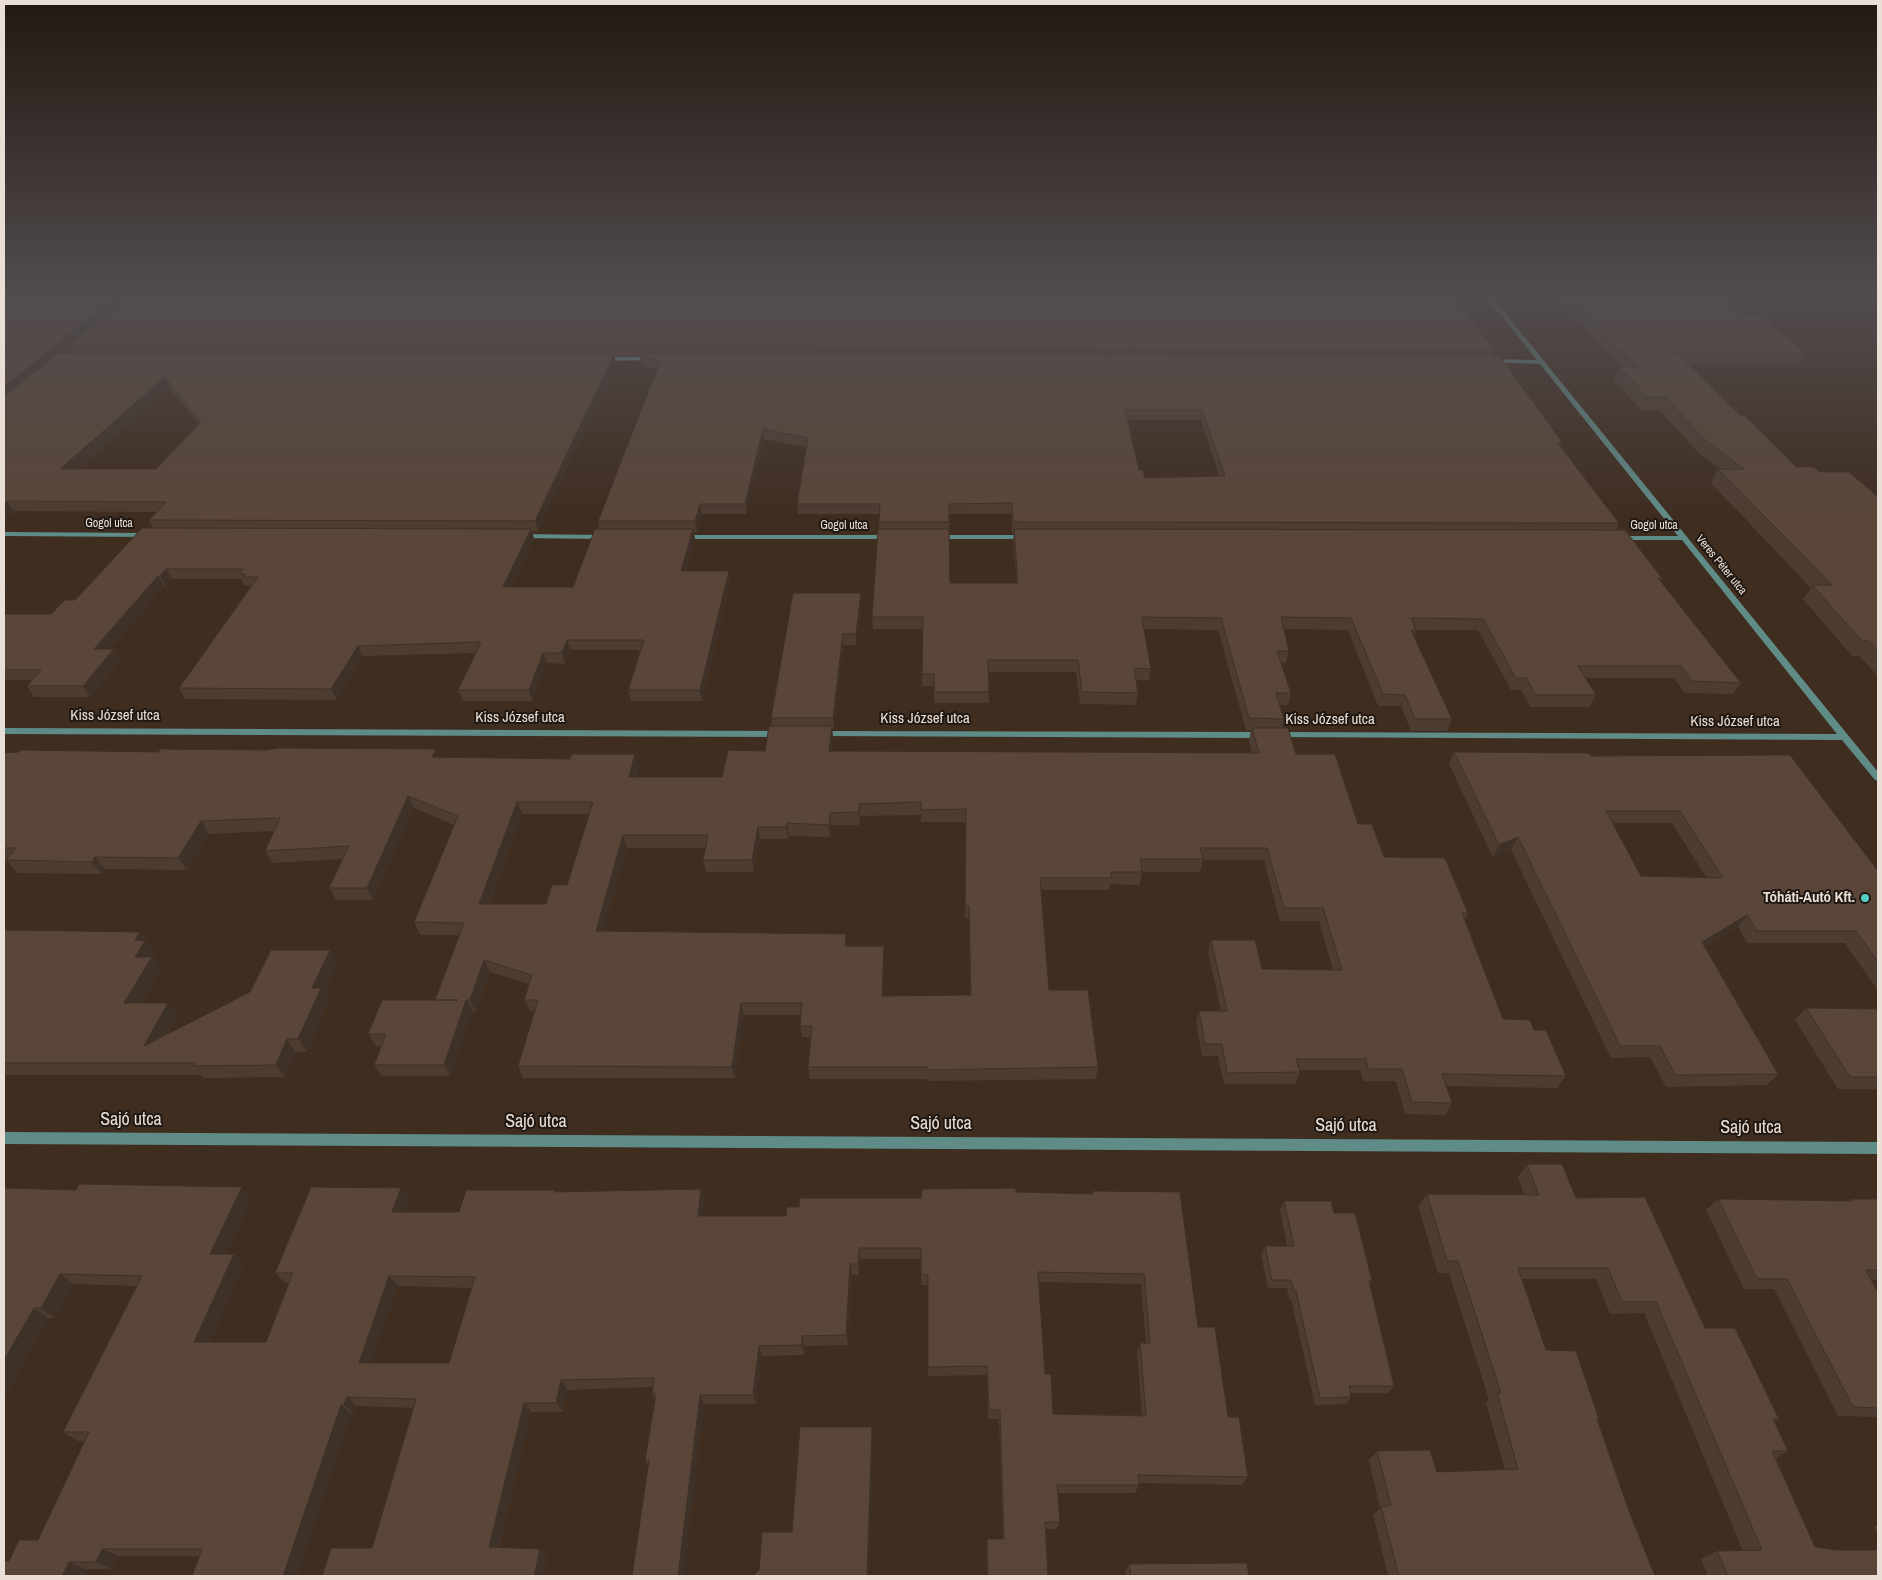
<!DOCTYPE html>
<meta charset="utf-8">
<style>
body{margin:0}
#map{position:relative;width:1882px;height:1580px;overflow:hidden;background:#3f2d20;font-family:"Archivo Narrow",sans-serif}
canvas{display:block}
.frame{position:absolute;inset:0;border:5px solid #eadfd6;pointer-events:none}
</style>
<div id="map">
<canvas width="1882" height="1580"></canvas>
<div class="frame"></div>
</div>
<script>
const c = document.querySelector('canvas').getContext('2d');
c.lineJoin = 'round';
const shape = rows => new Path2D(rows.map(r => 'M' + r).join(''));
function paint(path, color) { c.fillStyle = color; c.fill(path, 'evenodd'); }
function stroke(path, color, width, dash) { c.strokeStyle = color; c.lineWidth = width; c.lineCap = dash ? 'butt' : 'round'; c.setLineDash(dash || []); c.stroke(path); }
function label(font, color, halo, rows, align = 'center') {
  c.font = font + ' "Archivo Narrow",sans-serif'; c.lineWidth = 4; c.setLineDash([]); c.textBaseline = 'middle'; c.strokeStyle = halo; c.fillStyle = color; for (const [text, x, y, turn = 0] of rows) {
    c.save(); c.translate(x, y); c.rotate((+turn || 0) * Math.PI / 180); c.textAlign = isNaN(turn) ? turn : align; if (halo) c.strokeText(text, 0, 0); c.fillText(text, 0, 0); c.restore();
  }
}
paint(shape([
 [1486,297,1492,297,1878,772,1878,781,1875,780,1842,740,1273,737,1271,735,1276,732,1837,734,1682,540,1614,540,1614,536,1678,536,1540,364,1489,362,1488,361,1491,359,1537,360,1486,297],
 [654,357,656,358,656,360,603,361,600,359,603,357,654,357],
 [4,532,148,533,152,535,148,537,4,536,4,532],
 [517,534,605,535,609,537,605,539,520,538,517,538,517,534],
 [679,535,890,535,894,537,890,539,682,539,678,537,679,535],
 [934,535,1025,535,1029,537,1025,539,937,539,933,537,934,535],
 [4,728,782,731,787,734,782,737,4,734,4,728],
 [819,731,1262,732,1267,735,1262,738,816,736,814,734,819,731],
 [4,1132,1878,1142,1878,1154,4,1144,4,1132]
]), '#608c88');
paint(shape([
 [4,297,1494,349,1492,356,1562,442,1560,446,1619,523,1616,530,1662,578,1660,581,1741,683,1733,694,1685,693,1674,678,1585,678,1596,695,1589,707,1530,707,1521,690,1511,690,1478,630,1416,630,1414,636,1452,719,1447,731,1411,731,1401,706,1378,706,1348,630,1284,629,1289,651,1286,663,1281,663,1291,693,1288,705,1280,705,1284,719,1282,728,1296,754,1358,824,1384,857,1468,913,1465,920,1503,1019,1534,1030,1566,1076,1557,1088,1446,1086,1452,1103,1445,1115,1405,1114,1396,1081,1363,1081,1360,1070,1299,1070,1300,1072,1295,1084,1224,1084,1218,1056,1202,1056,1196,1023,1199,1011,1221,1011,1208,952,1211,940,1262,969,1333,970,1319,921,1280,921,1264,860,1203,860,1200,872,1142,872,1140,885,1110,884,1109,890,1041,890,1049,990,1098,1067,1096,1079,927,1081,927,1079,810,1079,808,1067,811,1037,802,1037,800,1026,801,1015,744,1015,735,1078,523,1078,518,1066,535,1011,530,1011,524,1000,529,984,490,972,476,1011,473,1011,450,1076,382,1076,374,1065,381,1046,376,1046,368,1034,435,1000,459,935,420,935,414,922,454,825,414,808,373,900,336,900,329,888,343,859,272,863,265,851,274,831,209,834,187,870,105,869,102,874,17,873,7,861,4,861,4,753,158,752,267,750,436,749,439,757,570,759,635,754,638,767,636,777,722,777,765,751,772,726,771,718,861,604,856,645,843,645,834,729,832,729,833,739,831,751,1252,753,1249,740,1251,730,1246,730,1218,630,1144,629,1151,669,1149,680,1136,680,1138,693,1136,705,1080,704,1076,672,989,672,989,703,934,703,934,686,922,686,923,629,873,629,872,617,879,529,879,514,798,514,797,504,806,447,764,439,746,514,702,514,697,532,694,532,695,540,686,571,729,571,730,582,702,701,631,701,628,690,640,650,570,650,565,664,547,663,532,701,463,701,458,690,476,653,363,656,337,700,185,699,179,688,250,587,249,587,248,585,244,585,241,579,172,579,166,586,164,586,110,649,114,649,121,660,90,697,34,697,27,686,31,680,4,680,4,614,51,614,75,600,153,528,149,520,157,512,13,511,4,520],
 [70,347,73,353,63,353],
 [614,356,640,356,641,363,657,370,598,521,600,529,573,587,512,587,534,539,532,531,538,531,616,363],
 [169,387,199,424,156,469,78,469],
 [1128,420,1201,420,1219,476,1145,478,1139,470],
 [949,514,1011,514,1012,533,1014,533,1013,540,1017,583,950,583],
 [522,814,590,814,567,885,546,904,489,904],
 [921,815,921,822,966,822,965,918,969,918,970,995,883,996,884,959,847,946,603,931,627,848,706,848,703,860,706,872,754,872,760,839,788,839,789,836,830,837,831,825,859,825,860,816],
 [1553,297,1720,297,1742,316,1805,353,1798,365,1689,365,1741,416,1796,467,1820,472,1878,497,1878,676,1859,656,1852,656,1803,599,1811,588,1711,483,1718,469,1720,469,1699,453,1659,410,1641,410,1613,380,1619,367,1620,367],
 [1454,752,1591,756,1878,871,1878,991,1845,943,1747,943,1738,927,1705,947,1778,1074,1767,1085,1666,1087,1650,1057,1611,1058,1511,850,1493,858,1449,764],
 [1612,823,1672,823,1706,877,1641,876],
 [4,930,150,944,149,946,155,954,152,958,162,969,142,1003,168,1003,178,1016,168,1034,250,992,330,950,338,962,324,993,329,1001,307,1052,296,1052,285,1077,204,1078,201,1075,4,1075],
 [1806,1008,1878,1009,1878,1089,1838,1089,1795,1020],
 [1527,1164,1576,1198,1705,1328,1779,1419,1774,1422,1788,1451,1776,1458,1815,1547,1878,1576,1708,1576,1701,1559,1717,1551,1743,1551,1644,1313,1610,1314,1596,1279,1522,1279,1546,1350,1599,1419,1597,1421,1629,1511,1655,1576,1388,1576,1373,1515,1380,1508,1369,1460,1377,1451,1437,1472,1505,1470,1486,1403,1489,1400,1449,1273,1438,1273,1418,1206,1427,1194,1524,1195,1518,1177],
 [4,1188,252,1198,226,1254,234,1254,244,1264,210,1342,266,1342,289,1283,285,1283,275,1273,409,1199,404,1212,459,1212,555,1190,556,1192,701,1189,705,1200,703,1216,786,1216,799,1207,1016,1192,1092,1194,1092,1191,1198,1327,1248,1477,1242,1485,1139,1483,1139,1485,1135,1493,1058,1493,1060,1522,1057,1529,1046,1529,1048,1576,987,1576,986,1546,987,1539,1003,1539,999,1419,988,1419,987,1375,928,1376,928,1285,921,1285,921,1259,860,1259,859,1275,852,1275,848,1345,805,1346,804,1355,762,1356,756,1404,704,1404,684,1576,632,1576,648,1465,645,1460,655,1400,652,1394,653,1387,567,1390,563,1412,531,1412,499,1548,540,1549,547,1556,543,1576,322,1576,372,1548,414,1408,357,1406,354,1414,351,1414,199,1556,118,1556,112,1569,85,1569,9,1561,38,1540,85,1441,78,1441,63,1432,137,1286,74,1284,55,1318,48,1318,4,1398],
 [1039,1282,1141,1284,1146,1343,1140,1343,1137,1353,1142,1415,1053,1414,1045,1374],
 [398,1286,472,1288,449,1363,371,1363],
 [1718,1199,1848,1201,1851,1199,1878,1199,1878,1280,1871,1280,1878,1293,1878,1417,1838,1416,1774,1289,1744,1289,1706,1210],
 [1284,1201,1334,1213,1372,1281,1370,1284,1394,1386,1388,1393,1351,1393,1351,1397,1346,1404,1315,1405,1291,1299,1289,1299,1287,1288,1268,1288,1261,1255,1265,1246,1287,1246,1280,1210],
 [1878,1525,1878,1535,1874,1527],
 [1129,1564,1249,1576,1126,1576,1125,1572]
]), '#4d3c30');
paint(shape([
 [115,297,131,297,69,345,70,347,4,401,4,387],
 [614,354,616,363,538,531,535,521],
 [165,377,169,387,66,479,60,469],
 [763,429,764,439,746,514,745,504],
 [7,501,13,511,4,520,4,503],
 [700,504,702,514,697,532,695,521],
 [531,529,534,539,507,598,503,587],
 [693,529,695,540,683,581,681,571],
 [166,569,172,579,166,586,160,576],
 [729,571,730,582,702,701,700,690],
 [158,576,164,586,101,659,94,649],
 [4,581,8,588,4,592],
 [861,593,861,604,856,645,856,634],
 [843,634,843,645,834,729,833,718],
 [567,640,570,650,565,664,562,653],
 [358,646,363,656,337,700,331,689],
 [114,649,121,660,90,697,83,686],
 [543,653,547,663,532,701,529,690],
 [832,726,833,739,830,764,829,751],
 [436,749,441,761,432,757],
 [635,754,638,767,632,789,629,777],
 [408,796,414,808,373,900,367,888],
 [517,802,522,814,484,916,479,904],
 [859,804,860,816,859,825],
 [830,813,831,825,830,837,829,825],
 [201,821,209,834,187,870,178,858],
 [787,823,789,836,788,839,786,827],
 [758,827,760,839,754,872,752,860],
 [623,835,627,848,600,943,596,931],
 [1518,837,1511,850,1493,858,1499,845],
 [95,857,105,869,102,874,92,862],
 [1747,915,1738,927,1692,954,1702,942],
 [140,932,150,944,149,946,155,954,152,958,162,969,135,1015,124,1003,135,957,135,940],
 [846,934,848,946,847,959,845,946],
 [884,946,884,959,882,1008,882,996],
 [330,950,338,962,324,993,329,1001,307,1052,298,1039,312,988],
 [484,960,490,972,476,1011,470,1000],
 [466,1000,473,1011,450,1076,444,1065],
 [168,1003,178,1016,154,1058,144,1046],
 [741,1003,744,1015,735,1078,732,1067],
 [287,1039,296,1052,285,1077,276,1065],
 [242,1187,252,1198,222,1264,210,1254],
 [401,1188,409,1199,401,1223,392,1212],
 [701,1189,705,1200,702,1227,698,1216],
 [859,1248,860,1259,859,1275,858,1264],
 [234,1254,244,1264,206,1352,194,1342],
 [850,1264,852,1275,848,1345,846,1335],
 [60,1274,74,1284,55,1318,41,1308],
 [389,1276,398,1286,368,1373,359,1363],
 [34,1308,48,1318,4,1398,4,1360],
 [802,1336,805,1346,804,1355,802,1345],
 [759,1346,762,1356,756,1404,753,1395],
 [561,1380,567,1390,563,1412,556,1403],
 [700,1395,704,1404,684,1576,678,1576],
 [347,1397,357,1406,354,1414,344,1405],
 [524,1403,531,1412,497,1555,489,1547],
 [341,1405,351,1414,298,1576,283,1576],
 [872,1427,874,1437,869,1576,867,1576],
 [102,1549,118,1556,112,1569,96,1562],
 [540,1549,547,1556,543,1576,534,1576],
 [69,1562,85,1569,82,1576,62,1576]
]), '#3e3127');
const building = shape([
 [4,297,115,297,4,387,4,297],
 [127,297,1454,297,1494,349,69,345,127,297],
 [1569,297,1720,297,1742,316,1762,316,1805,353,1676,352,1741,416,1745,416,1796,467,1814,467,1820,472,1849,472,1878,497,1878,650,1869,641,1862,641,1812,585,1832,585,1718,469,1744,469,1705,440,1665,397,1647,397,1619,367,1638,367,1569,297],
 [59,353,614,354,535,521,149,520,166,502,7,501,4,503,4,396,59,353],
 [165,377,201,422,156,469,60,469,165,377],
 [639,354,1500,356,1562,442,1557,442,1619,523,1013,522,1012,503,949,504,949,522,879,522,880,504,797,504,808,438,763,429,745,504,700,504,695,521,598,521,660,362,639,354],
 [1125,410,1202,410,1225,476,1145,478,1143,470,1139,470,1125,410],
 [142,528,531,529,503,587,573,587,595,529,693,529,681,571,729,571,700,690,628,690,644,640,567,640,562,653,543,653,529,690,458,690,481,642,358,646,331,689,179,688,258,577,243,577,245,574,239,574,243,569,166,569,160,576,158,576,94,649,114,649,83,686,27,686,41,670,4,670,4,614,51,614,65,600,75,600,142,528],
 [878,529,949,529,950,583,1018,583,1014,529,1625,530,1662,578,1658,578,1741,683,1692,681,1681,666,1578,666,1596,695,1536,695,1526,678,1516,678,1483,619,1411,618,1416,630,1411,630,1452,719,1415,719,1405,695,1383,694,1351,618,1281,617,1289,651,1277,651,1291,693,1276,693,1284,719,1249,718,1221,618,1142,617,1151,669,1134,668,1138,693,1082,692,1078,660,988,660,989,692,934,692,934,674,922,674,923,617,872,617,878,529],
 [793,593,861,593,856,634,843,634,833,718,771,718,793,593],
 [769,726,832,726,829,751,1259,753,1252,728,1288,728,1296,754,1335,754,1358,824,1372,824,1384,857,1445,858,1468,913,1462,913,1503,1019,1530,1020,1534,1030,1546,1030,1566,1076,1442,1074,1452,1103,1412,1102,1402,1069,1368,1069,1366,1059,1296,1059,1300,1072,1227,1073,1222,1044,1205,1044,1199,1011,1227,1011,1211,940,1255,940,1262,969,1342,970,1323,908,1284,908,1267,848,1200,848,1203,859,1140,859,1142,872,1111,872,1111,878,1040,878,1049,990,1088,990,1098,1067,927,1070,927,1067,808,1067,812,1026,800,1026,802,1003,741,1003,732,1067,518,1066,538,1000,524,1000,532,975,484,960,470,1000,466,1000,444,1065,374,1065,386,1034,368,1034,382,1000,458,1000,435,1000,464,923,414,922,458,816,408,796,367,888,329,888,349,846,265,851,280,818,201,821,178,858,95,857,92,862,6,860,16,848,4,848,4,753,19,752,21,750,158,752,161,749,267,750,278,748,436,749,432,757,570,759,572,754,635,754,629,777,722,777,728,750,765,751,769,726],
 [517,802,593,802,567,885,552,885,546,904,479,904,517,802],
 [921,802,921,810,966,809,965,906,969,906,971,995,882,996,884,946,845,946,846,934,596,931,623,835,708,835,703,860,752,860,758,827,786,827,787,823,829,825,830,813,859,812,859,804,921,802],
 [1454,752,1589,753,1591,756,1790,755,1878,871,1878,962,1856,931,1757,931,1747,915,1702,942,1778,1074,1675,1075,1660,1046,1620,1046,1518,837,1499,845,1454,752],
 [1606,811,1680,811,1723,878,1641,876,1606,811],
 [4,930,140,932,135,940,145,941,135,957,152,957,124,1003,168,1003,144,1046,250,992,271,950,330,950,312,988,321,988,298,1039,287,1039,276,1065,193,1066,195,1063,4,1063,4,930],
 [1806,1008,1878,1009,1878,1077,1850,1077,1806,1008],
 [1527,1164,1562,1164,1576,1198,1645,1197,1705,1328,1735,1328,1779,1419,1773,1419,1788,1451,1772,1451,1815,1547,1836,1550,1878,1550,1878,1576,1728,1576,1717,1551,1762,1550,1656,1302,1622,1302,1608,1268,1518,1268,1546,1350,1576,1351,1599,1419,1597,1419,1629,1511,1655,1576,1399,1576,1381,1507,1391,1505,1377,1451,1430,1450,1437,1472,1518,1469,1497,1393,1501,1393,1458,1261,1447,1261,1427,1194,1539,1195,1527,1164],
 [79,1184,242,1187,210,1254,234,1254,194,1342,266,1342,293,1273,275,1273,311,1187,401,1188,392,1212,459,1212,466,1190,555,1190,555,1192,701,1189,698,1216,786,1216,787,1207,799,1207,800,1198,921,1198,922,1189,1016,1188,1016,1192,1093,1194,1092,1191,1180,1192,1198,1327,1215,1327,1228,1417,1239,1417,1248,1477,1138,1475,1139,1485,1057,1485,1060,1522,1045,1522,1048,1576,988,1576,987,1539,1004,1539,1000,1410,989,1410,987,1366,928,1367,928,1275,921,1275,921,1248,859,1248,858,1264,850,1264,846,1335,802,1336,802,1345,759,1346,753,1395,700,1395,678,1576,632,1576,649,1460,645,1460,656,1394,652,1394,654,1378,561,1380,556,1403,524,1403,489,1547,540,1549,534,1576,322,1576,331,1548,372,1548,416,1399,347,1397,344,1405,341,1405,283,1576,192,1576,202,1549,102,1549,96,1562,69,1562,62,1576,4,1576,4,1561,9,1561,19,1540,38,1540,89,1432,63,1432,142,1276,60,1274,41,1308,34,1308,4,1360,4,1188,76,1190,79,1184],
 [1038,1272,1144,1274,1150,1343,1140,1343,1146,1416,1053,1414,1051,1374,1045,1374,1038,1272],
 [389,1276,475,1277,449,1363,359,1363,389,1276],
 [1718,1199,1852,1201,1851,1199,1878,1199,1878,1270,1866,1270,1878,1293,1878,1408,1853,1407,1787,1279,1757,1279,1718,1199],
 [1284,1201,1331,1201,1334,1213,1355,1213,1372,1281,1369,1281,1394,1386,1349,1386,1351,1397,1320,1398,1296,1291,1294,1291,1291,1280,1272,1280,1265,1246,1294,1246,1284,1201],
 [800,1427,872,1427,867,1576,753,1576,759,1570,762,1532,792,1532,800,1427],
 [1247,1563,1249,1576,1131,1576,1129,1564,1247,1563]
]);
paint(building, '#594638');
stroke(building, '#3e3127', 1);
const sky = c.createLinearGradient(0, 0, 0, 518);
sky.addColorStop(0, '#231912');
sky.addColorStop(0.57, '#524c4e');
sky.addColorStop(1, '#524c4e00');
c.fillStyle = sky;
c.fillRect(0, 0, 1882, 518);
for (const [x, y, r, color] of [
 [1865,898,5,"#55cec5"]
]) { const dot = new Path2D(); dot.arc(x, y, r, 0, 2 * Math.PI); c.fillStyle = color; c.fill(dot); stroke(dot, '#201812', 2); }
label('12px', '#eadfd6', '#201812', [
 ["Gogol utca",109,524],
 ["Gogol utca",844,526],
 ["Gogol utca",1654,526],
 ["Veres Péter utca",1721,565,51]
]);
label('15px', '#eadfd6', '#201812', [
 ["Kiss József utca",115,716],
 ["Kiss József utca",520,718],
 ["Kiss József utca",925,719],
 ["Kiss József utca",1330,720],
 ["Kiss József utca",1735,722]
]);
label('bold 15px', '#eadfd6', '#201812', [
 ["Tóháti-Autó Kft.",1855,898]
], 'right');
label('18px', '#eadfd6', '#201812', [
 ["Sajó utca",131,1120],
 ["Sajó utca",536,1122],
 ["Sajó utca",941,1124],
 ["Sajó utca",1346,1126],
 ["Sajó utca",1751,1128]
]);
</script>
